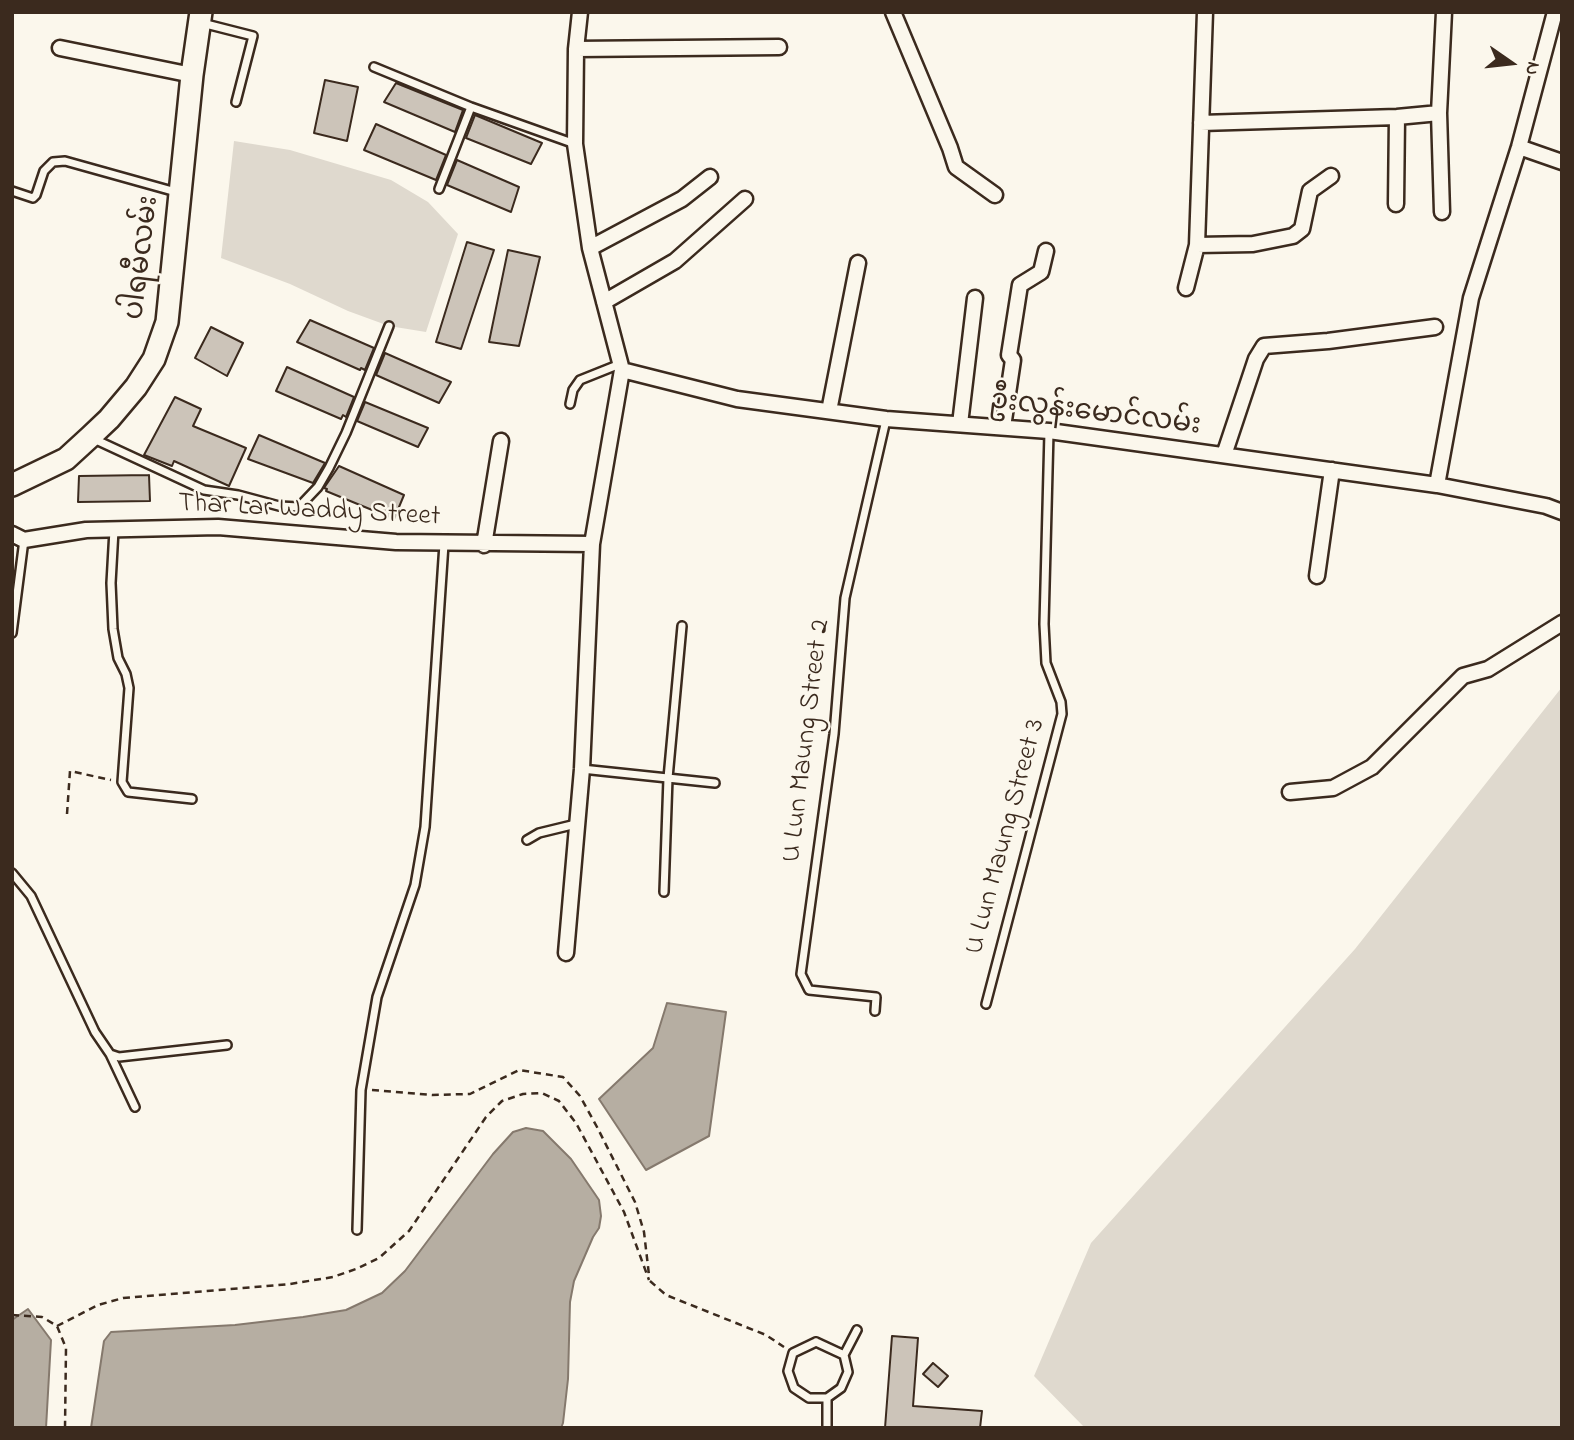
<!DOCTYPE html>
<meta charset="utf-8">
<style>
body{margin:0}
#map{position:relative;width:1574px;height:1440px;overflow:hidden;background:#fbf7ec;font-family:"Indie Flower",sans-serif}
canvas{display:block}
.frame{position:absolute;inset:0;border:14px solid #3b2a1e;pointer-events:none}
.north{position:absolute;left:1476px;top:28px;width:70px;height:70px;-webkit-text-stroke:5px #fbf7ec;paint-order:stroke;rotate:104deg;font-size:19px;font-weight:700;line-height:28px;text-align:center;color:#3b2a1e}
.north::after{content:'';display:block;margin:auto;width:24px;height:32px;background:#3b2a1e;clip-path:polygon(50% 0,100% 100%,50% 72%,0 100%)}
</style>
<div id="map">
<canvas width="1574" height="1440"></canvas>
<div class="frame"></div>
<div class="north">N</div>
</div>
<script>
const c = document.querySelector('canvas').getContext('2d');
c.lineJoin = 'round';
function paint(path, color) { c.fillStyle = color; c.fill(path, 'evenodd'); }
const shape = rows => new Path2D(rows.map(r => 'M' + r).join(''));
function stroke(path, color, width, dash) { c.strokeStyle = color; c.lineWidth = width; c.lineCap = dash ? 'butt' : 'round'; c.setLineDash(dash || []); c.stroke(path); }
function label(font, color, halo, rows, align = 'center') {
  c.font = font + ' "Indie Flower","Noto Sans Myanmar",sans-serif'; c.lineWidth = 5; c.setLineDash([]); c.textBaseline = 'middle'; c.strokeStyle = halo; c.fillStyle = color; for (const [text, x, y, turn = 0] of rows) {
    c.save(); c.translate(x, y); c.rotate((+turn || 0) * Math.PI / 180); c.textAlign = isNaN(turn) ? turn : align; if (halo) c.strokeText(text, 0, 0); c.fillText(text, 0, 0); c.restore();
  }
}
paint(shape([
 [234,141,290,150,391,180,428,202,458,234,426,332,389,326,348,311,290,284,221,258],
 [1562,687,1562,1428,1085,1428,1034,1376,1091,1243,1355,949]
]), '#dfd9ce');
const water = shape([
 [667,1003,726,1012,709,1136,646,1170,599,1099,653,1048,667,1003],
 [526,1128,543,1131,571,1159,599,1200,601,1216,599,1228,593,1237,574,1281,570,1302,568,1379,563,1423,561,1428,91,1428,104,1341,111,1332,235,1325,303,1317,346,1310,382,1293,405,1271,493,1154,513,1132,526,1128],
 [28,1309,51,1340,46,1428,12,1428,12,1320,28,1309]
]);
paint(water, '#b6aea2');
stroke(water, '#85796d', 2);
const building = shape([
 [325,80,358,87,347,141,314,133,325,80],
 [396,83,463,110,455,132,384,102,396,83],
 [475,115,542,143,531,164,466,138,475,115],
 [376,124,446,155,436,180,364,150,376,124],
 [457,160,519,187,511,212,447,185,457,160],
 [467,242,494,250,461,349,436,342,467,242],
 [508,250,540,257,519,346,489,342,508,250],
 [310,320,374,348,365,370,361,368,360,370,297,342,310,320],
 [211,327,243,343,227,376,195,358,211,327],
 [385,353,451,382,439,403,376,375,385,353],
 [287,367,354,397,346,417,343,415,341,419,276,391,287,367],
 [175,397,201,409,193,426,246,448,229,486,174,461,172,466,144,455,175,397],
 [365,402,428,428,418,447,357,421,365,402],
 [259,435,325,463,313,483,248,459,259,435],
 [339,466,404,495,394,519,326,491,327,489,324,488,339,466],
 [149,475,150,501,78,502,79,476,149,475],
 [892,1336,918,1338,913,1406,982,1411,980,1428,885,1428,892,1336],
 [933,1363,948,1376,938,1387,923,1374,933,1363]
]);
paint(building, '#ccc4b9');
stroke(building, '#3b2a1e', 2);
const service = shape([
 [202,23,253,36,236,102],
 [374,67,471,107,575,144],
 [439,189,471,107],
 [12,191,33,198,36,195,44,171,53,162,65,161,176,192],
 [570,404,573,390,580,380,620,364],
 [94,439,204,490,238,495,279,506,299,507,318,487,329,468,346,433,389,326],
 [114,530,111,583,113,629,118,658,126,674,129,688,122,782,128,792,192,799],
 [12,633,24,540],
 [582,769,715,783],
 [527,840,539,833,576,824],
 [12,873,31,896,95,1032,110,1054,119,1057,227,1045],
 [664,892,668,778,682,626],
 [986,1004,1062,714,1061,702,1046,663,1044,624,1049,432],
 [875,1011,876,997,809,990,801,974,834,734,845,598,886,420],
 [110,1054,135,1107],
 [357,1230,361,1090,377,997,415,885,425,827,444,544],
 [816,1342,844,1355,848,1372,841,1388,827,1398,809,1398,794,1388,788,1371,793,1353,816,1342],
 [844,1355,857,1330],
 [827,1398,827,1428]
]);
const minor = shape([
 [893,12,950,148,956,167,995,195],
 [60,48,192,75],
 [576,49,779,47],
 [1439,113,1442,212],
 [1201,123,1397,117,1439,113,1444,12],
 [1519,147,1562,162],
 [1396,204,1397,117],
 [1197,245,1253,244,1293,236,1302,229,1310,191,1331,176],
 [590,248,682,199,710,177],
 [1186,288,1197,245,1205,12],
 [604,302,675,261,745,199],
 [622,370,737,399,886,419,1049,431,1437,485,1546,506,1562,512],
 [829,411,858,263],
 [960,424,975,298],
 [1003,427,1013,360,1009,355,1020,285,1041,272,1046,251],
 [1224,455,1256,359,1264,346,1328,341,1435,327],
 [1437,485,1471,298,1519,147,1555,12],
 [12,534,24,540,86,530,218,527,396,542,592,544],
 [484,545,501,441],
 [1317,576,1332,470],
 [1290,792,1333,788,1372,767,1463,676,1488,669,1562,623],
 [566,953,582,769,592,544,622,370,590,248,575,144,576,49,580,12]
]);
const primary = shape([
 [12,485,66,459,90,437,109,419,136,387,154,359,167,322,192,75,201,12]
]);
stroke(service, '#3b2a1e', 12);
stroke(minor, '#3b2a1e', 19);
stroke(primary, '#3b2a1e', 26);
stroke(shape([
 [67,814,70,771,111,780],
 [372,1090,432,1095,470,1094,519,1070,563,1077,580,1096,597,1127,635,1202,644,1232,649,1275],
 [650,1281,666,1295,766,1335,784,1347],
 [12,1315,42,1317,57,1326,66,1348,65,1428],
 [57,1326,98,1305,123,1298,290,1284,333,1277,356,1269,379,1258,409,1231,486,1117,502,1101,523,1094,542,1093,559,1101,576,1123,624,1212,649,1280]
]), '#3b2a1e', 2.5, [7, 5]);
stroke(service, '#fbf7ec', 7);
stroke(minor, '#fbf7ec', 14);
stroke(primary, '#fbf7ec', 21);
label('28px', '#3b2a1e', '#fbf7ec', [
 ["ပါရမီလမ်း",144,258,-83],
 ["ဦးလွန်းမောင်လမ်း",1095,415,7],
 ["Thar Lar Waddy Street",309,512,3],
 ["U Lun Maung Street 2",808,741,-83],
 ["U Lun Maung Street 3",1007,837,-75]
]);
</script>
